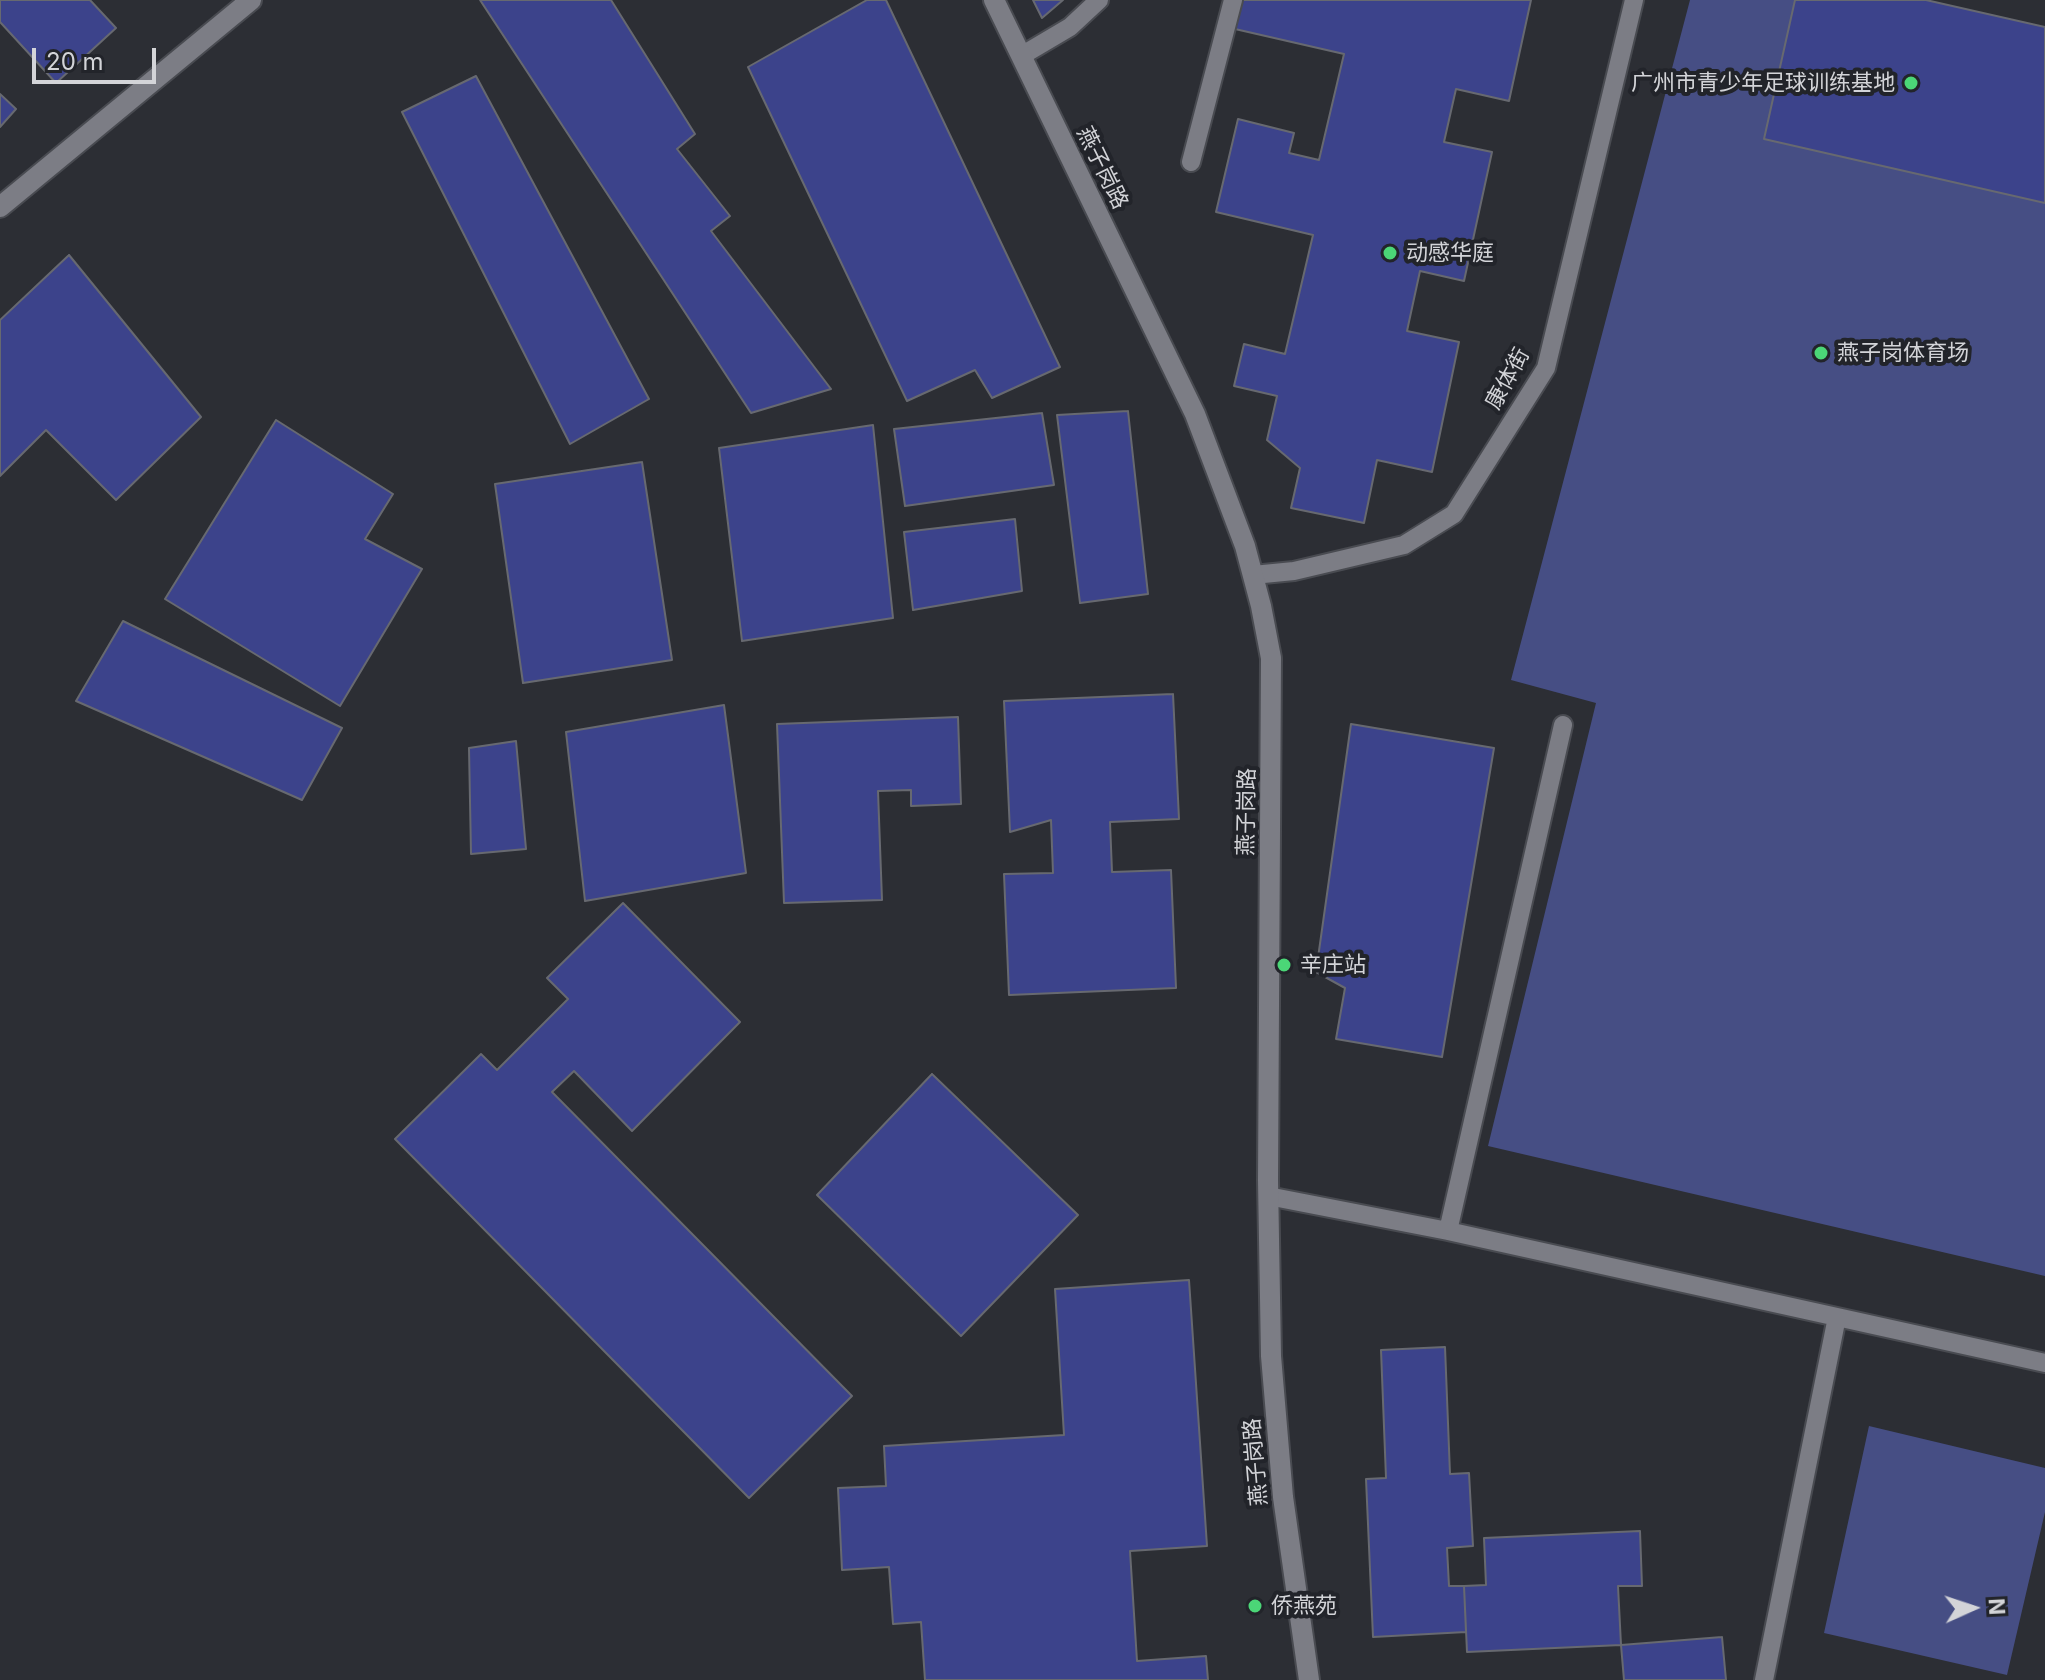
<!DOCTYPE html>
<meta charset="utf-8">
<style>
body{margin:0}
#map{position:relative;width:2045px;height:1680px;overflow:hidden;background:#2c2e34;font-family:Inter,sans-serif}
canvas{display:block}
.north{position:absolute;left:1933px;top:1568px;width:80px;height:80px;-webkit-text-stroke:6px #22242a;paint-order:stroke;rotate:87deg;font-size:22px;font-weight:700;line-height:32px;text-align:center;color:#d3d4d8}
.north::after{content:'';display:block;margin:auto;width:28px;height:36px;background:#d3d4d8;clip-path:polygon(50% 0,100% 100%,50% 72%,0 100%)}
.scale{position:absolute;left:32px;top:48px;width:124px;height:36px;box-sizing:border-box;border:4px solid #d3d4d8;border-top:0;padding-left:10px;font-size:24px;line-height:28px;white-space:nowrap;color:#d3d4d8;-webkit-text-stroke:6px #22242a;paint-order:stroke}
</style>
<div id="map">
<canvas width="2045" height="1680"></canvas>
<div class="north">N</div>
<div class="scale">20 m</div>
</div>
<script>
const c = document.querySelector('canvas').getContext('2d');
c.lineJoin = 'round';
function paint(path, color) { c.fillStyle = color; c.fill(path, 'evenodd'); }
const shape = rows => new Path2D(rows.map(r => 'M' + r).join(''));
function stroke(path, color, width, dash) { c.strokeStyle = color; c.lineWidth = width; c.lineCap = dash ? 'butt' : 'round'; c.setLineDash(dash || []); c.stroke(path); }
function label(font, color, halo, rows, align = 'center') {
  c.font = font + ' Inter,"Noto Sans SC",sans-serif'; c.lineWidth = 8; c.setLineDash([]); c.textBaseline = 'middle'; c.strokeStyle = halo; c.fillStyle = color; for (const [text, x, y, turn = 0] of rows) {
    c.save(); c.translate(x, y); c.rotate((+turn || 0) * Math.PI / 180); c.textAlign = isNaN(turn) ? turn : align; if (halo) c.strokeText(text, 0, 0); c.fillText(text, 0, 0); c.restore();
  }
}
paint(shape([
 [1690,0,1926,0,2045,27,2045,1276,1488,1146,1596,703,1511,680],
 [1869,1426,2045,1468,2045,1512,2007,1675,1824,1633]
]), '#464e84');
const building = shape([
 [0,0,90,0,116,28,56,83,0,22,0,0],
 [480,0,611,0,695,134,677,149,730,216,711,231,831,389,751,413,480,0],
 [867,0,886,0,1060,367,992,398,975,370,907,401,748,67,867,0],
 [1033,0,1063,0,1042,18,1033,0],
 [1242,0,1531,0,1509,101,1456,89,1444,142,1492,152,1464,281,1420,271,1407,331,1459,342,1432,472,1377,460,1364,523,1291,508,1300,468,1267,440,1277,396,1234,386,1244,344,1285,354,1313,235,1216,212,1238,119,1294,133,1289,153,1319,160,1344,54,1235,29,1242,0],
 [1795,0,1926,0,2045,27,2045,203,1764,139,1795,0],
 [476,76,649,399,570,444,402,112,476,76],
 [0,94,16,109,0,127,0,94],
 [69,255,201,417,116,500,46,430,0,476,0,320,69,255],
 [1128,411,1148,594,1080,603,1057,415,1128,411],
 [1042,413,1054,485,905,506,894,429,1042,413],
 [276,420,393,494,365,539,422,569,340,706,165,599,276,420],
 [873,425,893,618,742,641,719,448,873,425],
 [642,462,672,660,523,683,495,484,642,462],
 [1015,519,1022,591,913,610,904,532,1015,519],
 [123,621,342,728,302,800,76,701,123,621],
 [1173,694,1179,819,1110,822,1112,872,1171,870,1176,988,1009,995,1004,874,1053,873,1051,820,1010,832,1004,701,1173,694],
 [724,705,746,873,585,901,566,732,724,705],
 [958,717,961,804,911,806,911,790,878,791,882,900,784,903,777,724,958,717],
 [1351,724,1494,748,1442,1057,1336,1039,1345,988,1316,972,1351,724],
 [516,741,526,849,471,854,469,748,516,741],
 [623,903,740,1022,632,1131,574,1071,552,1092,852,1396,749,1498,395,1139,481,1054,497,1070,568,999,547,978,623,903],
 [932,1074,1078,1215,961,1336,817,1195,932,1074],
 [1189,1280,1207,1546,1130,1551,1137,1661,1206,1656,1208,1680,925,1680,921,1622,893,1624,889,1567,842,1570,838,1488,886,1486,884,1446,1064,1435,1055,1289,1189,1280],
 [1445,1347,1450,1474,1469,1473,1473,1546,1447,1548,1449,1586,1464,1586,1466,1632,1373,1637,1366,1479,1386,1478,1381,1350,1445,1347],
 [1640,1531,1642,1586,1618,1586,1621,1645,1467,1652,1464,1586,1486,1585,1484,1538,1640,1531],
 [1722,1637,1726,1680,1624,1680,1621,1645,1722,1637]
]);
paint(building, '#3c438b');
stroke(building, '#676970', 2);
const service = shape([
 [1021,56,1070,27,1099,0],
 [1191,162,1233,0],
 [1253,575,1294,571,1404,545,1454,514,1546,368,1634,0],
 [1268,1196,1448,1231,2045,1363],
 [1448,1231,1563,725],
 [1764,1680,1837,1317]
]);
const tertiary = shape([
 [994,0,1195,414,1245,546,1261,606,1271,658,1268,1180,1271,1356,1283,1497,1309,1680],
 [0,207,251,0]
]);
stroke(service, '#494b51', 22);
stroke(tertiary, '#494b51', 24);
stroke(service, '#7c7d85', 18);
stroke(tertiary, '#7c7d85', 20);
for (const [x, y, r, color] of [
 [1911,83,8,"#4bd677"],
 [1390,253,8,"#4bd677"],
 [1821,353,8,"#4bd677"],
 [1284,965,8,"#4bd677"],
 [1255,1606,8,"#4bd677"]
]) { const dot = new Path2D(); dot.arc(x, y, r, 0, 2 * Math.PI); c.fillStyle = color; c.fill(dot); stroke(dot, '#22242a', 3); }
label('22px', '#d3d4d8', '#22242a', [
 ["广州市青少年足球训练基地",1895,83,"right"],
 ["动感华庭",1406,253],
 ["燕子岗体育场",1837,353],
 ["辛庄站",1300,965],
 ["侨燕苑",1271,1606]
], 'left');
label('22px', '#d3d4d8', '#22242a', [
 ["燕子岗路",1102,168,64],
 ["康体街",1508,379,-61],
 ["燕子岗路",1247,812,-89],
 ["燕子岗路",1256,1462,-95]
]);
</script>
